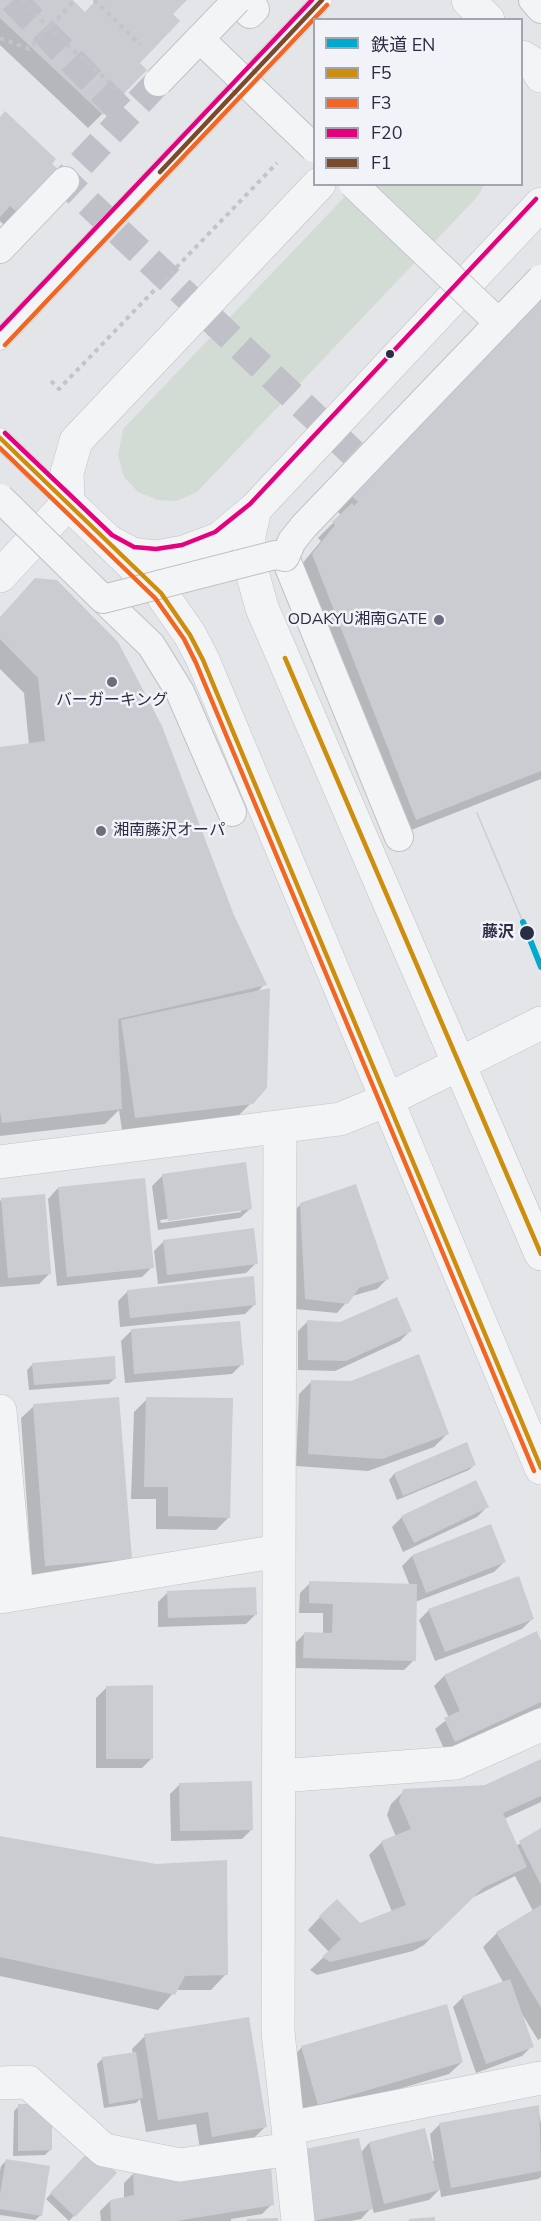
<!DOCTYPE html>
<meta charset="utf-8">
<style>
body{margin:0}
#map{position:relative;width:541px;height:2221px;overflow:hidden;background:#e4e5e9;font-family:"Nunito Sans","Noto Sans JP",sans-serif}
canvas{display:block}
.legend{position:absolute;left:313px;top:18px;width:210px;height:168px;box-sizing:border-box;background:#f2f3f8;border:2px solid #a2a4b0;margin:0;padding:8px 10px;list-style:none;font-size:18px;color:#2a2d43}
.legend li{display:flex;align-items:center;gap:12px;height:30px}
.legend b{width:30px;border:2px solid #a2a4b0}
</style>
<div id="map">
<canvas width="541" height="2221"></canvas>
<ul class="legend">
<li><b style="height:8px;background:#00a9ce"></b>鉄道 EN</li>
<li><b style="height:8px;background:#ce8e0d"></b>F5</li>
<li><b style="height:8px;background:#f26522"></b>F3</li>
<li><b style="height:8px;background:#e5007d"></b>F20</li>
<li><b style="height:8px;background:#7a4b2a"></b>F1</li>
</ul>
</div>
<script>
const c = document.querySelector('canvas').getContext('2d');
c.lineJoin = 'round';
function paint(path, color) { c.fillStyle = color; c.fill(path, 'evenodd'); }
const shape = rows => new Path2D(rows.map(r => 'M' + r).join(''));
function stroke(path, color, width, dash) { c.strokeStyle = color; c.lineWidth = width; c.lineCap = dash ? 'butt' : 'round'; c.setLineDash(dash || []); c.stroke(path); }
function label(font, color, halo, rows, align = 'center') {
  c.font = font + ' "Nunito Sans","Noto Sans JP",sans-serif'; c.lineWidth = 5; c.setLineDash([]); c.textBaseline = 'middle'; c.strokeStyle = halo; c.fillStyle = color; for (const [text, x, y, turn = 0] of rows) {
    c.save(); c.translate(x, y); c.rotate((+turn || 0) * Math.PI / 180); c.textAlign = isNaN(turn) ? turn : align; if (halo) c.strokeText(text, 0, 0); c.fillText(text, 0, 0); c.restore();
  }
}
paint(shape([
 [356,185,484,185,478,196,197,492,177,501,157,500,138,492,124,477,118,455,123,429]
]), '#d2dcd4');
paint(shape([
 [0,0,71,0,85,13,97,0,185,0,171,15,102,114,88,128,0,45],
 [0,118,17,212,4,225,0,221],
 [541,299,541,779,401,834,297,570,321,541,318,538,341,515,335,509],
 [0,617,265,984,257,992,251,1103,238,1116,122,1130,119,1110,105,1124,0,1136,0,749,29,745,24,693,0,669],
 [162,1176,251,1208,240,1218,158,1230,152,1186],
 [241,1209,241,1212,161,1223,160,1220],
 [58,1188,152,1267,142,1277,57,1286,48,1199],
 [2,1199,49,1274,39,1284,0,1287,0,1201],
 [301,1204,387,1279,377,1289,352,1296,337,1313,295,1309,291,1214],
 [164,1241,256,1263,246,1273,158,1284,154,1251],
 [128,1291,255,1304,245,1314,120,1327,118,1301],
 [308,1321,410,1331,400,1341,335,1371,298,1370,298,1331],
 [131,1331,242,1364,232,1374,125,1383,121,1341],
 [33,1364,114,1379,109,1384,29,1390,27,1370],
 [311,1382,447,1434,434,1447,368,1471,296,1466,299,1394],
 [147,1399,229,1517,216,1530,156,1529,156,1499,131,1499,134,1412],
 [34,1406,130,1559,32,1579,21,1418],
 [466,1444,475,1464,469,1470,397,1500,389,1480,394,1474],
 [487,1507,477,1517,403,1552,392,1527,402,1517],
 [412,1556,504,1562,494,1572,415,1602,414,1660,404,1670,293,1668,294,1644,304,1634,323,1634,323,1613,299,1613,300,1593,310,1583,410,1586,402,1566],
 [168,1592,256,1614,246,1624,158,1627,158,1602],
 [429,1610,532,1619,522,1629,435,1661,419,1620],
 [541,1644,541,1707,445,1751,435,1729,449,1718,434,1686,444,1676],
 [106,1688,152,1758,142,1768,96,1768,96,1698],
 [541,1761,541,1802,504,1819,516,1846,541,1830,541,2038,538,2040,522,2014,532,2046,522,2056,476,2073,453,2007,463,1997,503,1982,483,1947,497,1933,533,1911,515,1876,468,1900,424,1945,413,1951,317,1975,310,1970,329,1952,308,1930,320,1917,360,1925,392,1912,369,1855,382,1842,396,1837,387,1815,391,1804,404,1791,485,1786],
 [180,1784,252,1829,242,1839,171,1841,170,1794],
 [0,1838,226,1974,211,1990,176,1990,158,2010,0,1976],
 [446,2005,462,2062,449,2074,305,2117,289,2061,301,2048],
 [145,2036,266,2126,253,2139,200,2149,196,2124,146,2132,140,2099,136,2103,104,2108,97,2064,103,2058,133,2054,132,2049],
 [19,2106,50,2150,45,2155,13,2156,14,2111],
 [538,2107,541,2124,541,2177,538,2179,441,2197,440,2189,429,2200,374,2213,372,2207,361,2219,350,2221,302,2221,369,2143,434,2161,430,2134,440,2124],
 [91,2151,114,2173,69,2221,46,2199],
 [6,2161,41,2215,35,2220,0,2215,0,2171,1,2166],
 [134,2173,272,2204,262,2214,231,2219,231,2221,101,2221,100,2211,110,2201,124,2199,124,2183]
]), '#0003');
paint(shape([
 [0,0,73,0,85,12,96,0,187,0,173,14,180,21,140,63,147,70,103,115,0,18],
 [5,111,56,159,52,164,59,170,18,213,10,206,0,217,0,117],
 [541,299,541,771,416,820,312,554,335,525,332,522,352,503,354,506,358,502,349,493],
 [35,578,57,580,118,642,162,726,234,915,267,985,118,1019,122,1109,2,1123,0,1111,0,747,45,741,38,678,0,639,0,617],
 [270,988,267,1088,253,1104,135,1118,121,1020],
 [246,1162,252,1209,168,1221,162,1174],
 [145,1178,154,1268,67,1277,58,1187],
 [356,1184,389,1279,359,1288,348,1304,305,1299,300,1203],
 [45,1194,51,1274,8,1278,1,1198],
 [254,1228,258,1264,167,1275,163,1240],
 [254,1276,256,1305,130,1318,127,1290],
 [397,1297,412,1331,346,1361,308,1360,307,1320,340,1322],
 [240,1321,244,1365,134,1374,131,1329],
 [419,1354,449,1434,382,1459,308,1454,311,1380,351,1381],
 [115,1356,116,1379,34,1385,32,1363],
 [119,1397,132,1559,45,1566,33,1404],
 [146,1397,233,1398,230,1518,168,1516,168,1487,144,1487],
 [467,1442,476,1465,403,1496,394,1473],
 [476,1480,489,1507,414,1543,401,1516],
 [491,1524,506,1562,426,1593,412,1555],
 [519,1576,534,1619,445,1652,428,1609],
 [309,1581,417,1584,416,1661,303,1658,304,1632,332,1633,333,1604,309,1603],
 [256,1587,257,1615,168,1618,167,1591],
 [537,1631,541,1641,541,1702,455,1742,444,1718,460,1711,444,1675],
 [153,1685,153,1759,106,1759,106,1686],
 [541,1759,541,1796,503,1813,527,1867,483,1888,438,1932,428,1939,330,1962,322,1957,341,1939,319,1916,337,1899,360,1923,406,1905,381,1841,411,1829,399,1801,403,1789,485,1785],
 [252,1781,253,1830,180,1831,179,1783],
 [541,1828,541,1885,519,1841],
 [0,1836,156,1864,227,1860,228,1975,185,1976,175,1995,0,1957],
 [541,1905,541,2008,496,1932],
 [510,1979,534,2047,486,2064,462,1996],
 [447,2004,463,2062,318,2105,301,2046],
 [249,2017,267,2127,212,2137,208,2112,158,2120,144,2034],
 [136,2052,143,2098,109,2104,102,2057],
 [18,2104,52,2104,52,2150,18,2151],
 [539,2105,541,2171,451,2188,439,2123],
 [425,2128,440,2190,384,2204,369,2142],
 [359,2138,373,2209,313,2221,300,2150],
 [91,2149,117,2173,75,2217,50,2193],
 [6,2159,50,2166,42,2216,0,2209,0,2195],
 [271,2165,274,2205,176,2221,111,2221,110,2200,134,2195,133,2172],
 [435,2217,435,2221,409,2221,409,2219],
 [278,2218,278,2221,247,2221,247,2219]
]), '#cbccd1');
stroke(shape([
 [13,0,126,116],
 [158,82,65,181,371,470]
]), '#bfc0c8', 28, [28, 14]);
const service = shape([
 [0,340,322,0],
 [0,438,68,503]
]);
const pedestrian = shape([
 [533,0,541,9],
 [236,1,250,14,255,9],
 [0,249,65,181],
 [285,557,399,837],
 [103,599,151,645,180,692,232,812]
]);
const minor = shape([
 [255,509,249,535,249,561,262,608,541,1254],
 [108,541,161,593,190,635,203,660,541,1468],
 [0,576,68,503],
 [280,1127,278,2032,298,2221],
 [0,1162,340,1119,387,1100,541,1023],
 [0,1411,17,1594],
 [0,1597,279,1551],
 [279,1776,456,1763,541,1725],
 [0,2083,28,2082,104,2150,180,2165,290,2149],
 [289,2128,541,2078]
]);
const tertiary = shape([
 [468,0,488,20],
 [522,57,534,64,541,76],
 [319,184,76,441,67,473,68,503,108,541,132,554,156,557,184,552,219,539,255,509,541,204]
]);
stroke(service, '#c1c2c7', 21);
stroke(pedestrian, '#c1c2c7', 30);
stroke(minor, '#c1c2c7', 34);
stroke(tertiary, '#c1c2c7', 34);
stroke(shape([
 [22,0,49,28,122,94],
 [94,0,141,45],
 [0,38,29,49,75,0],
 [51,381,59,389,277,163]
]), '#c3c3c9', 4, [4.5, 4.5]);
stroke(service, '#f3f4f6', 20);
stroke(pedestrian, '#f3f4f6', 28);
stroke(minor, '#f3f4f6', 33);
stroke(tertiary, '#f3f4f6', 33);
stroke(shape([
 [477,813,523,922]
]), '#cccdd1', 1.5);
const pedestrianBridge = shape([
 [200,39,314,148],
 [158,82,237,0],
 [353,184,499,323],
 [0,498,103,599,275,555,285,557,292,541,304,526,541,279]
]);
stroke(pedestrianBridge, '#c1c2c7', 30, []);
stroke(pedestrianBridge, '#f3f4f6', 28);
stroke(shape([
 [0,438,161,593,190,635,203,660,541,1468],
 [285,658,541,1254]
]), '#ce8e0d', 4.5);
stroke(shape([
 [5,345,327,5],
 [0,448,155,598,184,639,196,663,534,1471]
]), '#f26522', 4.5);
stroke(shape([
 [0,329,312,0],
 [5,433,112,535,134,547,156,549,182,545,215,532,250,504,536,199]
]), '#e5007d', 4.5);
stroke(shape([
 [160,172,322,0]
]), '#7a4b2a', 4.5);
stroke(shape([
 [523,922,541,967]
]), '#00a9ce', 6);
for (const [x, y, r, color] of [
 [390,354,5,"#2a2d43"],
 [439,620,6,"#6b6d7d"],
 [112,682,6,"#6b6d7d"],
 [101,831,6,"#6b6d7d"],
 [527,933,8,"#2a2d43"]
]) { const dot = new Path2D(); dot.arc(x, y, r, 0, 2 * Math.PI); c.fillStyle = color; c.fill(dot); stroke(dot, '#f2f3f8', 2); }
label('16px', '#2a2d43', '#f2f3f8', [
 ["ODAKYU湘南GATE",427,620],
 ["バーガーキング",112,701,"center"],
 ["湘南藤沢オーパ",113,831,"left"]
], 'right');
label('bold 16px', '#2a2d43', '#f2f3f8', [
 ["藤沢",514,933]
], 'right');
</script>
